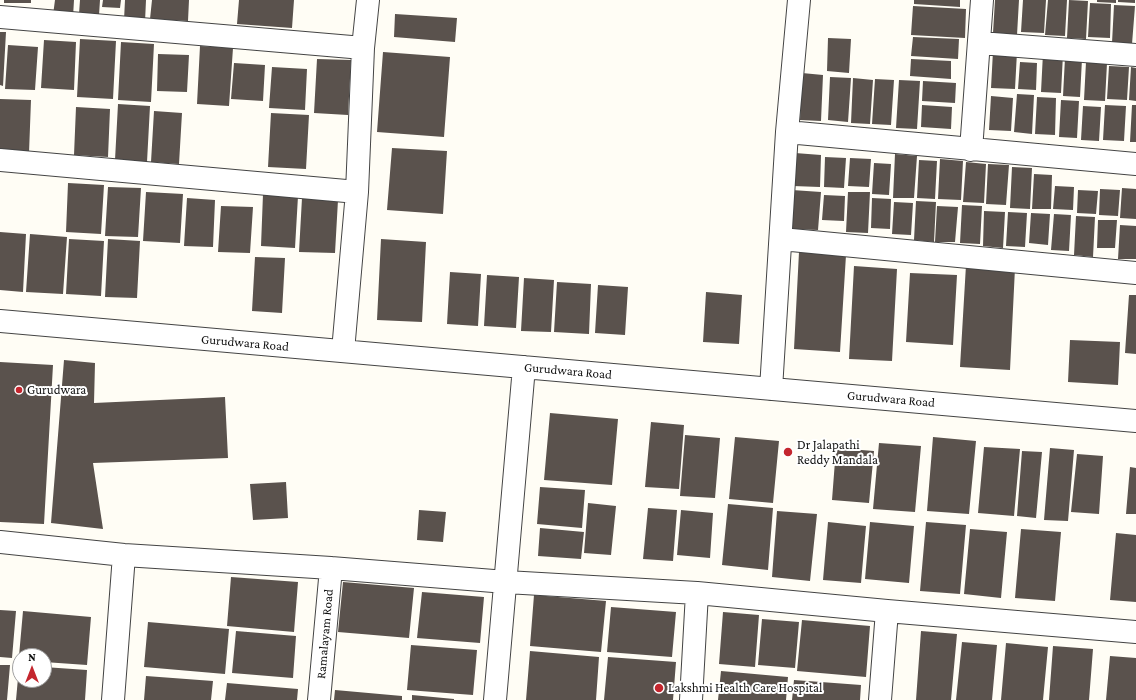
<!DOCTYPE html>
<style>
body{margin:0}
#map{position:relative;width:1136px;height:700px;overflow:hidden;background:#fffdf5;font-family:"Crimson Pro",serif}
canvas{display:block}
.north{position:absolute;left:12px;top:648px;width:40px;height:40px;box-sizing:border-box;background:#fff;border:1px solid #a0a0a0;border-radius:50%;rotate:0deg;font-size:11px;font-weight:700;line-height:16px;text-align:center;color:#111}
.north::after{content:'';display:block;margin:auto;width:14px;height:18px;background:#c4262e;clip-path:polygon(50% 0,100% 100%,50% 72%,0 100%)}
</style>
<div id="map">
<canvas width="1136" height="700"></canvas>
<div class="north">N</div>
</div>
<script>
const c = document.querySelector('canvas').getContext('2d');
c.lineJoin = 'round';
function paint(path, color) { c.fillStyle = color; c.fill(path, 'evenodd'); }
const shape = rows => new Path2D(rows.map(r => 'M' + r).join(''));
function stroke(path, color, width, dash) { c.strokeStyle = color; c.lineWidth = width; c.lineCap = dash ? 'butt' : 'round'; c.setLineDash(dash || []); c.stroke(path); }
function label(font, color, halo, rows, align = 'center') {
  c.font = font + ' "Crimson Pro",serif'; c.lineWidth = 4; c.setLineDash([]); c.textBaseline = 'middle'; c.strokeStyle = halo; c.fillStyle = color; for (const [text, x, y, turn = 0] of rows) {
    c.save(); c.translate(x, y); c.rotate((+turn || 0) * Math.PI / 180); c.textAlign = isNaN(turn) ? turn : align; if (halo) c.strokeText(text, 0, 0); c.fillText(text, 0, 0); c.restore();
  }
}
paint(shape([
 [4,0,31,0,31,3,4,3],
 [55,0,74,0,73,17,53,15],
 [80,0,100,0,99,15,79,14],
 [103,0,121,0,120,8,102,7],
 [125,0,146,0,145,22,124,20],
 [152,0,189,0,188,21,150,19],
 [239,0,294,0,292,28,237,24],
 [914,0,960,0,960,7,914,4],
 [995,0,1019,0,1017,35,993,33],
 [1023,0,1046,0,1044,33,1021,32],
 [1048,0,1067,0,1065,36,1045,35],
 [1069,0,1088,1,1086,39,1067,38],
 [1097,0,1116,0,1116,3,1097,2],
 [1118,0,1135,0,1135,3,1118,2],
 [1090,3,1111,4,1110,38,1088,37],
 [1114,5,1135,6,1132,44,1112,43],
 [913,6,966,9,965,38,911,35],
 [395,14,457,18,455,42,394,37],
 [0,32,6,32,3,86,0,85],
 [913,37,959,39,958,59,911,56],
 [828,38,851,39,849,73,827,71],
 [80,39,116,41,113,99,77,97],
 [44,40,76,42,74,90,41,88],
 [121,42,154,44,151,102,118,100],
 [8,45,38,47,35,90,5,89],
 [200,46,233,48,229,106,197,104],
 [993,51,1017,52,1015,89,991,88],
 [383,52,450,57,444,137,377,132],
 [1043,53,1063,54,1061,93,1041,92],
 [158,54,189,55,187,92,157,91],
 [1065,58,1082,59,1080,97,1063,96],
 [317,59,351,60,348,115,314,113],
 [911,59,951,61,951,79,910,76],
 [1020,62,1037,63,1036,90,1018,89],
 [1086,62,1107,63,1105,101,1084,100],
 [234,63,265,65,263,101,231,99],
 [1109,66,1129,67,1127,100,1107,99],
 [272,67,307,69,305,110,269,108],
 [1131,67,1136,68,1136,101,1129,100],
 [802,73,823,75,821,121,800,120],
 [830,77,851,78,848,122,828,120],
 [853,78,873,80,870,124,851,123],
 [875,79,894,80,891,125,872,124],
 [899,80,920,81,917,129,896,128],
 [923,81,956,83,955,103,922,101],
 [1017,94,1034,95,1032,134,1014,132],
 [991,96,1013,98,1011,131,989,130],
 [1037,97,1056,98,1055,135,1035,134],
 [0,99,31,100,29,153,0,151],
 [1061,100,1079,101,1077,138,1059,137],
 [118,104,150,106,147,162,115,160],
 [922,105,952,107,951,129,921,127],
 [1105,105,1126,106,1124,141,1103,140],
 [1132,105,1136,105,1136,142,1130,142],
 [1083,106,1101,107,1099,141,1081,140],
 [76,107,110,109,108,157,74,155],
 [154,111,182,113,179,164,151,162],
 [271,113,309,115,306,169,268,167],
 [392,148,447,151,443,214,387,210],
 [795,153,821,155,820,187,793,186],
 [895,154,917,156,914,198,893,198],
 [825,157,846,158,844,188,824,187],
 [850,158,871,159,869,187,848,186],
 [940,159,963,161,961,200,938,199],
 [919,160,937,161,935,199,917,198],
 [966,162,986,164,984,203,963,202],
 [874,163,891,164,889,195,872,194],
 [988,164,1009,165,1006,205,986,204],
 [1012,167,1032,168,1030,209,1010,208],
 [1034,174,1052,175,1051,209,1032,209],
 [68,183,104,185,101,234,66,232],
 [1055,186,1074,187,1073,210,1053,209],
 [108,187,141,188,138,237,105,236],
 [1122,188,1136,189,1136,219,1120,218],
 [1100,189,1120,190,1118,216,1099,215],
 [792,190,821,192,818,230,790,229],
 [1078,190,1098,191,1096,214,1077,213],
 [146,192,183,194,180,243,143,241],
 [848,192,870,192,868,233,846,232],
 [263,194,298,196,295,248,261,246],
 [824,195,845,196,844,221,822,220],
 [187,198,215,200,213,247,184,246],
 [302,198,338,200,335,253,299,252],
 [872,198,891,199,890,229,871,228],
 [916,201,936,202,934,242,914,240],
 [894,202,913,203,911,235,892,234],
 [962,205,982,206,980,244,960,243],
 [221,206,253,207,250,253,218,252],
 [937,206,958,207,955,242,935,242],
 [984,211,1005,212,1003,248,983,246],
 [1008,212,1027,213,1025,247,1006,246],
 [1031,213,1050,214,1048,245,1029,243],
 [1054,214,1071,215,1069,251,1051,250],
 [1076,216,1095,217,1093,257,1074,255],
 [1098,220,1117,220,1115,248,1097,248],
 [1120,225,1136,226,1136,259,1118,259],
 [0,232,26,234,23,292,0,290],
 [30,234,67,237,63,294,26,292],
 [69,239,104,241,101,296,66,294],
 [108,239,140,241,137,298,105,297],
 [381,239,426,242,422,322,377,320],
 [799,252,846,255,840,352,794,349],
 [255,257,285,258,282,313,252,311],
 [966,265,1015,268,1010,370,960,367],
 [854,266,897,269,892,361,849,359],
 [450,272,481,274,478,326,447,324],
 [910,273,957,275,953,345,906,342],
 [487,275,519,277,516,328,484,326],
 [524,278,554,280,551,332,521,331],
 [557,282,591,284,589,334,554,332],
 [598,285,628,287,625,335,595,333],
 [706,292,742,295,739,344,703,342],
 [1129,295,1136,295,1136,354,1125,353],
 [1070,340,1120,342,1118,385,1068,382],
 [64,360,95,363,94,403,225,397,228,458,93,463,103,529,51,523],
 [0,362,53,365,44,524,0,522],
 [550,413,618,419,612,485,544,480],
 [651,422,684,425,679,489,645,487],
 [685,435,720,438,715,498,680,496],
 [735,437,779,441,773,503,729,499],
 [933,437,976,441,969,514,927,511],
 [879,443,921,446,915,512,873,509],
 [984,447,1020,449,1014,516,978,513],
 [836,448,874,451,869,503,832,500],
 [1050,448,1074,450,1068,521,1044,520],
 [1022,451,1042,452,1036,518,1017,516],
 [1077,454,1103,456,1099,514,1071,512],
 [1130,467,1136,468,1136,514,1126,514],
 [286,482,288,518,253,520,250,484],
 [540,487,585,490,582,528,537,524],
 [588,503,616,506,611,555,584,553],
 [728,504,773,508,768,570,722,565],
 [648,508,677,510,673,561,643,559],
 [419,510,446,512,443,542,417,540],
 [681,510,713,513,710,558,677,555],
 [777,511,817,514,810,581,772,577],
 [828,522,866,526,861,583,823,580],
 [870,522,914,526,909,583,865,579],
 [926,522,966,525,960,594,920,591],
 [540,528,584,532,581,559,538,556],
 [970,529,1007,532,1001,598,964,594],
 [1021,529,1061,532,1055,601,1015,598],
 [1116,533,1136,535,1136,602,1110,600],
 [231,577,298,582,294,632,227,626],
 [343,582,414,588,409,638,338,632],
 [422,592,484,597,480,643,417,638],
 [534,595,606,601,601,652,530,646],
 [611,607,676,612,672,657,607,652],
 [0,610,16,611,12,658,0,657],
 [23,611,91,617,87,665,44,662,44,656,19,656],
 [723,612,759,615,755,667,719,664],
 [762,619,799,622,795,668,758,665],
 [802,620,870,626,866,677,797,671],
 [148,622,229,629,225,674,144,667],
 [236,631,296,636,293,678,232,673],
 [921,631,957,634,951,700,916,700],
 [962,642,997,645,992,700,956,700],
 [1006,643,1048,647,1043,700,1001,700],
 [411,645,477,650,473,695,407,690],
 [1053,646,1093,649,1089,700,1049,700],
 [530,651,599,657,596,700,526,700],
 [1110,656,1136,658,1136,700,1106,700],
 [608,657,676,662,673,700,604,700],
 [0,665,10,665,7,700,0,700],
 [19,667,20,667,20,680,44,680,44,667,87,670,85,700,16,700],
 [721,671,788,677,786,700,718,700],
 [146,676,213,681,211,700,144,700],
 [794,680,861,685,860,700,792,700],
 [227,683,298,689,297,700,225,700],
 [335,690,402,696,402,700,334,700],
 [412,695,454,699,454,700,412,700]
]), '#5a524d');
const street = shape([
 [0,17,363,48],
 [980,43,1136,55],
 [787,132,1136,164],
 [971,150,982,0],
 [0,160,357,192],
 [781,239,1136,273],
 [0,321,1136,421],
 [343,351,357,192,363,48,368,0],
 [771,389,787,132,799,0],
 [0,542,124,555,331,568,506,582,697,593,887,611,1136,632],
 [113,700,124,555],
 [319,700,331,568],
 [495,700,524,367],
 [691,700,697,593],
 [880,700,887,611]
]);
stroke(street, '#444', 24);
stroke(street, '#fff', 22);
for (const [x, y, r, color] of [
 [19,390,4,"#c4262e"],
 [788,452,5,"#c4262e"],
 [659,688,5,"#c4262e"]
]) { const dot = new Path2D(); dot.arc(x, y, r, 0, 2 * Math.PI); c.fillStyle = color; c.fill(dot); stroke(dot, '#fff', 1.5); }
label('13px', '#111', '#fff', [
 ["Gurudwara Road",245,343,5],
 ["Gurudwara Road",568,371,5],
 ["Gurudwara Road",891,399,5],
 ["Ramalayam Road",325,634,-85]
]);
label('13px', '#111', '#fff', [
 ["Gurudwara",27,390],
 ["Dr Jalapathi",797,445],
 ["Reddy Mandala",797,460],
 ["Lakshmi Health Care Hospital",668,688]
], 'left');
</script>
